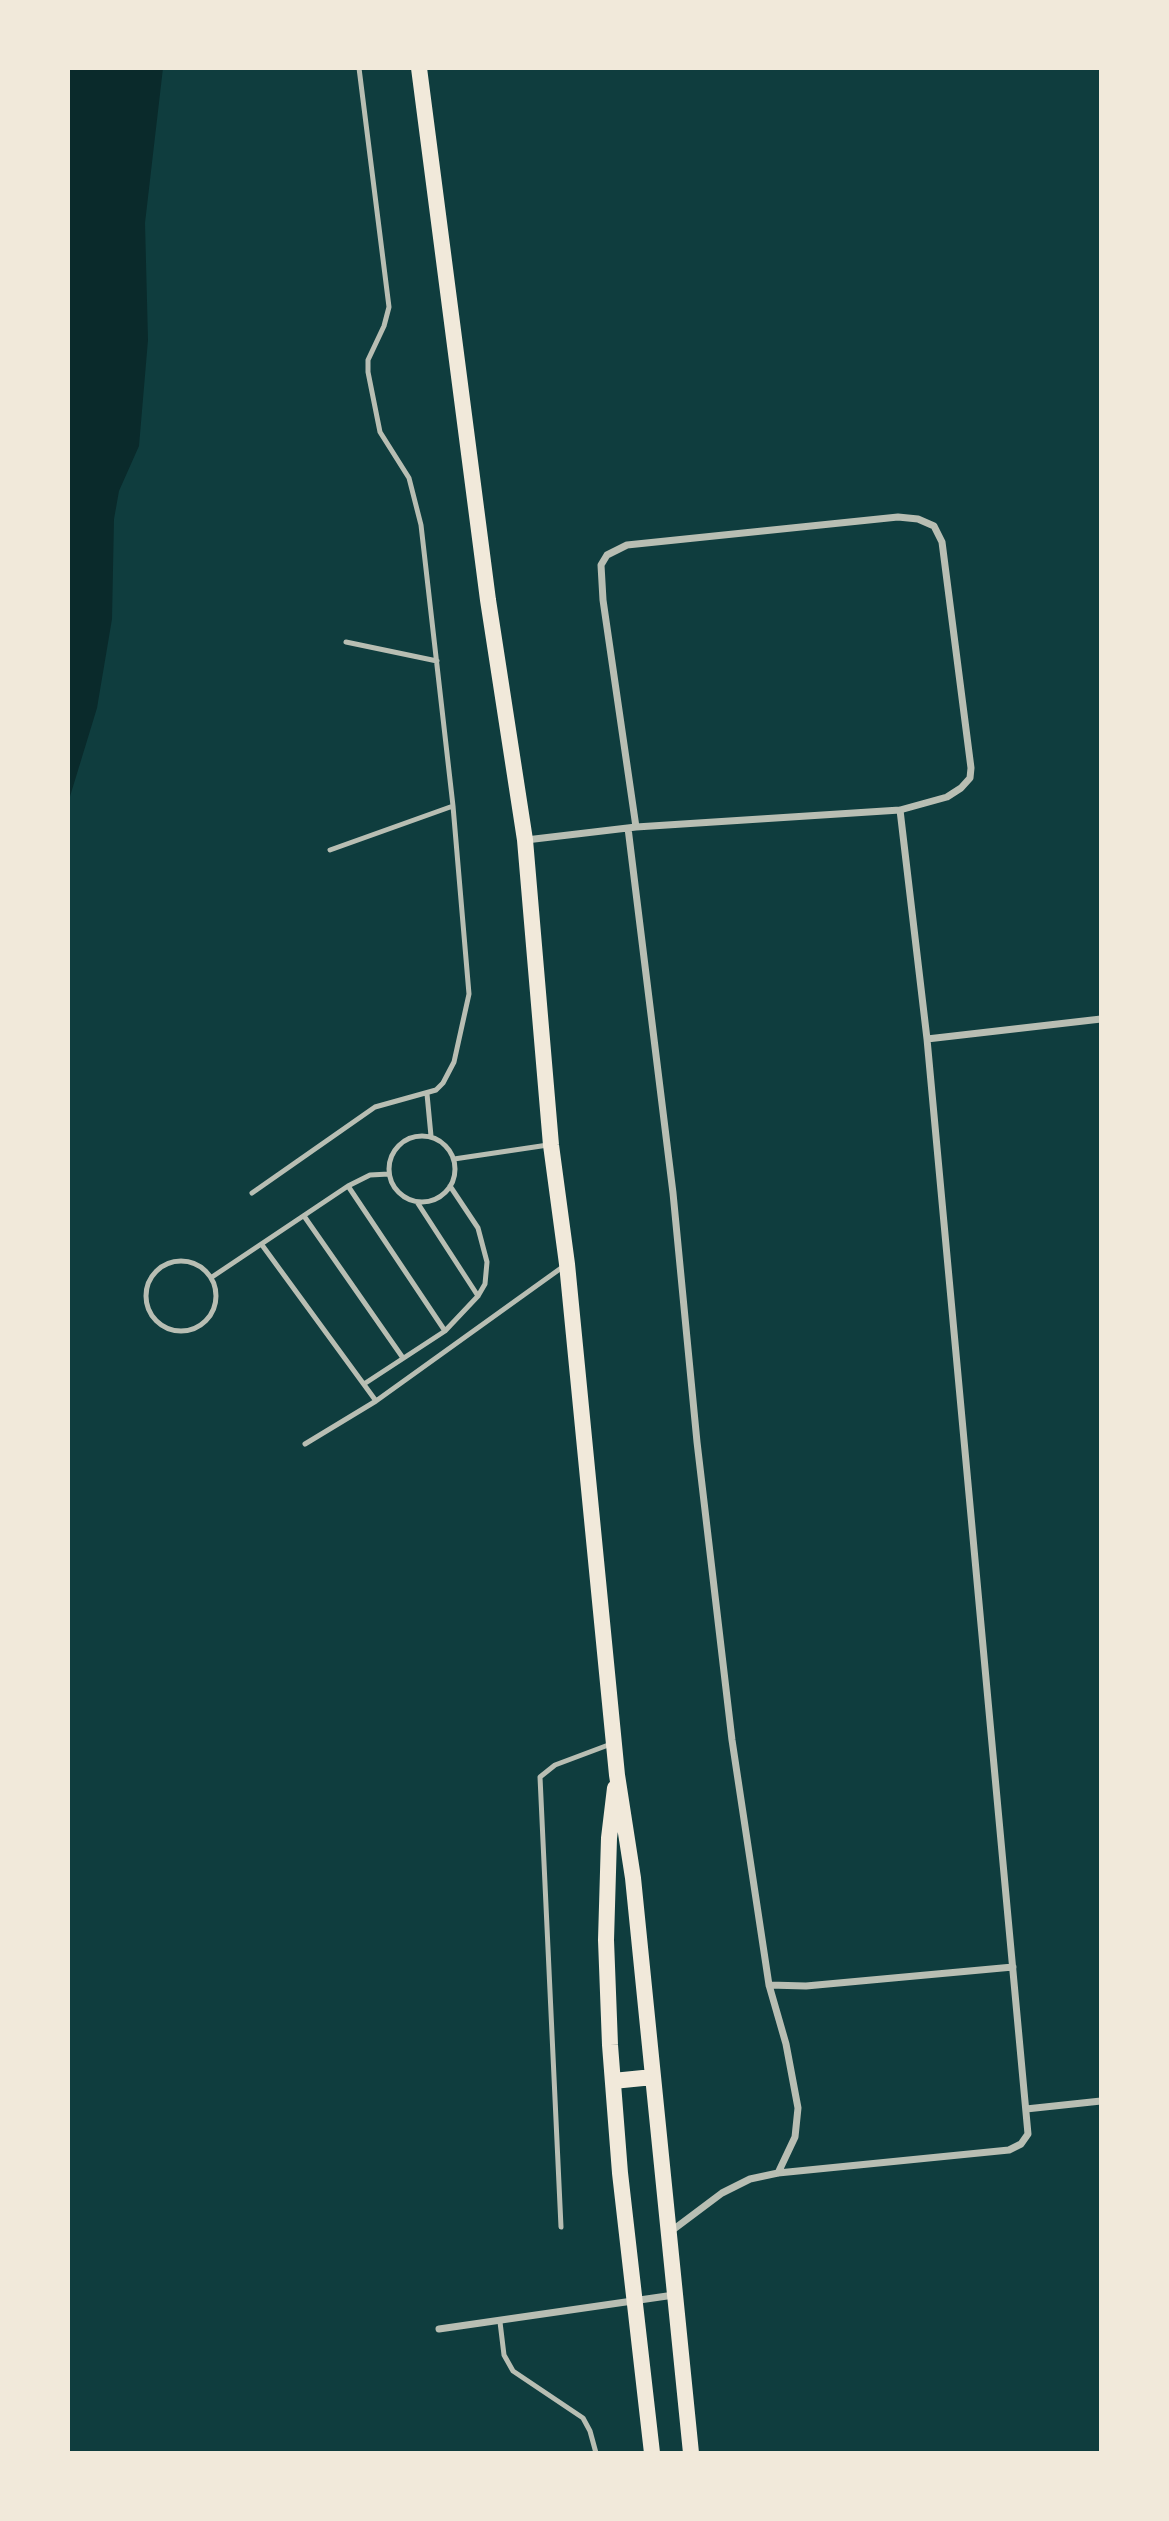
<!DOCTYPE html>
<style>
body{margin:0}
#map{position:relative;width:1169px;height:2521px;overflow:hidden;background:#0f3d3e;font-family:Ubuntu,sans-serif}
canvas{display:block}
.frame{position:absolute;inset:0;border:70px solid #f1e9da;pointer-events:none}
</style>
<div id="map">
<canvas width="1169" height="2521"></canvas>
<div class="frame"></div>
</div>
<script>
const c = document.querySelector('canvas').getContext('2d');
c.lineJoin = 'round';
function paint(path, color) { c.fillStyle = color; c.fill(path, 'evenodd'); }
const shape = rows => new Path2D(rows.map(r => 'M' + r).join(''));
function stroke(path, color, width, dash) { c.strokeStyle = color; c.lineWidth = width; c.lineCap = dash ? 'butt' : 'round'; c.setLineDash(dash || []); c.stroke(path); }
paint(shape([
 [68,68,163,68,145,223,148,340,139,446,119,491,114,519,112,619,97,708,68,803]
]), '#0a2a2b');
stroke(shape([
 [346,642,437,661],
 [330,850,453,806],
 [427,1094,431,1136],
 '389 1169a33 33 0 1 1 66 0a33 33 0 1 1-66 0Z',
 [454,1159,548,1145],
 [348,1186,445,1331],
 [252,1193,375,1107,436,1090,443,1083,454,1062,469,994,453,806,421,525,409,478,380,432,368,372,368,360,384,326,389,307,359,68],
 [417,1202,478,1296],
 [304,1216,403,1358],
 [262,1245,376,1401],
 '146 1296a35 35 0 1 1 70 0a35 35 0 1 1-70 0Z',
 [212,1277,348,1186,370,1175,389,1174],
 [364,1384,445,1331,478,1296,485,1284,487,1262,478,1228,450,1186],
 [305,1444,376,1401,564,1266],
 [561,2227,540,1777,555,1765,611,1744],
 [500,2322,504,2355,513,2371,583,2418,590,2431,596,2453]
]), '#b8beb3', 5);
stroke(shape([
 [628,828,673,1193,697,1442,732,1740,769,1985,786,2044,798,2108,795,2137,778,2173],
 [526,840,636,827,900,810,947,797,961,788,970,778,971,768,942,542,934,526,918,519,898,517,627,545,607,555,601,565,603,600,636,827],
 [927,1039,1101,1019],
 [769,1985,806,1986,1013,1967],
 [1026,2109,1101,2101],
 [670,2232,722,2193,750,2179,778,2173,1009,2150,1021,2144,1028,2134,927,1039,900,810],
 [439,2329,674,2295]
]), '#b8beb3', 7);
stroke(shape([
 [419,68,488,600,525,840,551,1145,567,1264,617,1775,633,1878,691,2453],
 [615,1788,609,1838,606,1940,610,2045,620,2173,652,2453],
 [613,2081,653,2077]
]), '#f1e9da', 16);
</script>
